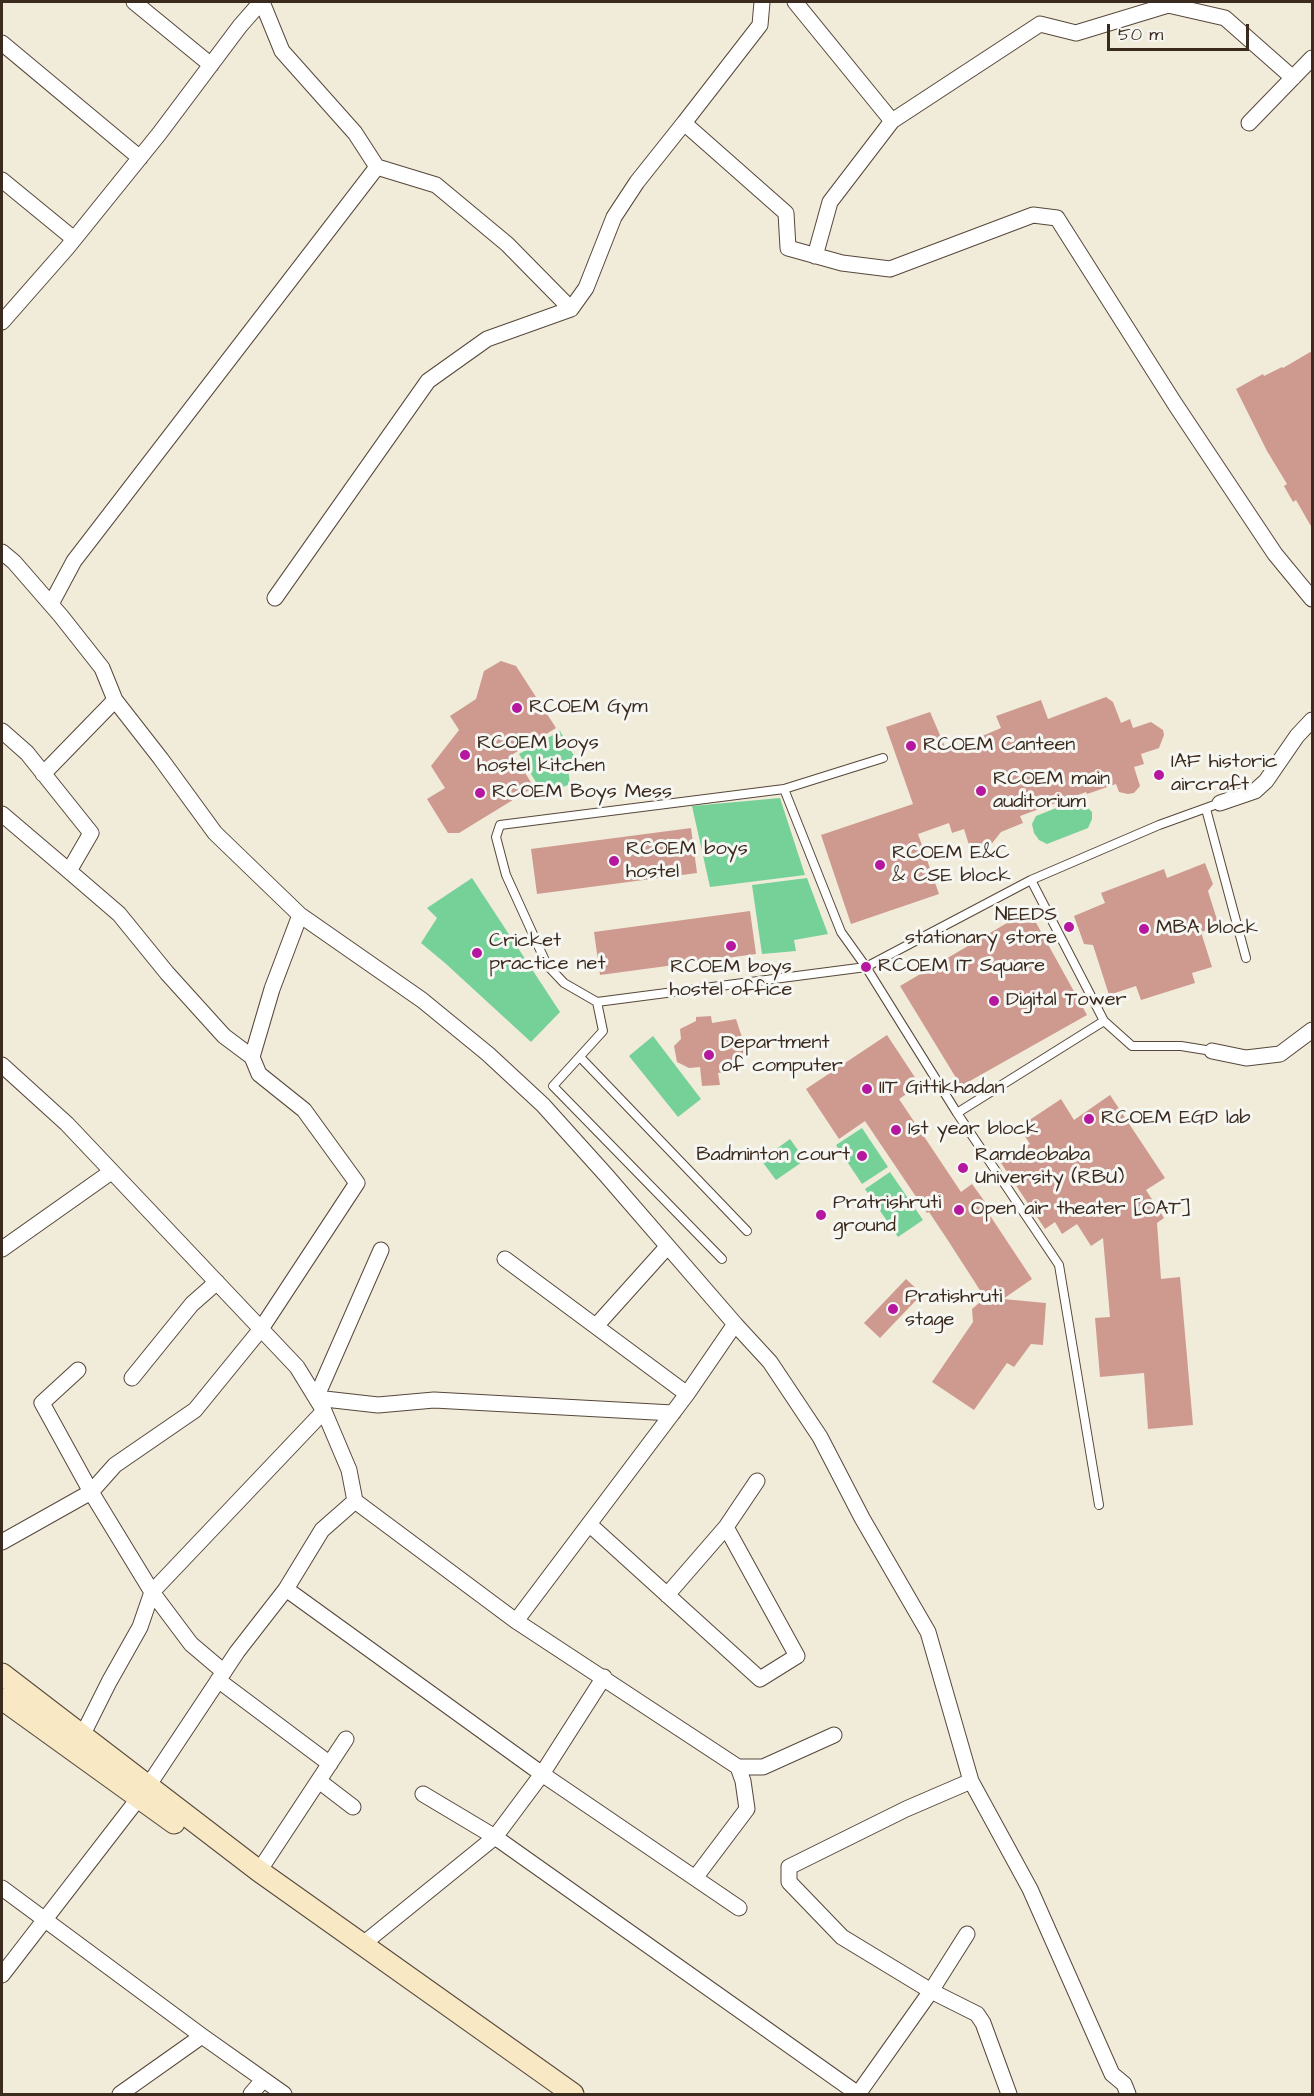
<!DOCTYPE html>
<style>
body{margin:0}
#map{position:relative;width:1314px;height:2096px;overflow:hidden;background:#f1ebd9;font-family:"Architects Daughter",sans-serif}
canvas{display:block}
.frame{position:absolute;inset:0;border:3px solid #3b2a1e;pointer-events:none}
.scale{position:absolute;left:1107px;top:24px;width:142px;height:27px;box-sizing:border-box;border:3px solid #3b2a1e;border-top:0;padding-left:8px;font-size:18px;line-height:21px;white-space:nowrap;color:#3b2a1e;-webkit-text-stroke:4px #f6f6f2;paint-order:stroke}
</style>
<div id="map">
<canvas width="1314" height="2096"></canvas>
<div class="frame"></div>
<div class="scale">50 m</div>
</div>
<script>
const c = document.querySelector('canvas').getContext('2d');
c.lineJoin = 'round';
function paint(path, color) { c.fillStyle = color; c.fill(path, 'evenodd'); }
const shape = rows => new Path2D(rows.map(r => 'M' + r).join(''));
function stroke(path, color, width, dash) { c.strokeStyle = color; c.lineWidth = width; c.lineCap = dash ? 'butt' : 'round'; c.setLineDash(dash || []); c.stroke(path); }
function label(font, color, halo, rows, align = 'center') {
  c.font = font + ' "Architects Daughter",sans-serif'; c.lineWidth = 6; c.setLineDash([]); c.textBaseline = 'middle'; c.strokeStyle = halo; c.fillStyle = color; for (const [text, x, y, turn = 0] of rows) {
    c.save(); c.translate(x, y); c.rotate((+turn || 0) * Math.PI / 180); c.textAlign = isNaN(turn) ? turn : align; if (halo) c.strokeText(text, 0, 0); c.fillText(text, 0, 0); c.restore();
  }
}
paint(shape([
 [560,731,578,763,568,768,570,784,551,792,537,784,519,754],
 [780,798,805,875,710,887,692,806],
 [1079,799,1092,812,1092,819,1088,828,1047,844,1039,840,1034,833,1032,824,1036,816],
 [472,878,560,1012,531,1042,445,963,421,943,437,918,427,908],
 [807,878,828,934,794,940,796,951,762,954,752,885],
 [653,1036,701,1099,678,1117,629,1056],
 [862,1128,888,1167,862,1184,836,1145],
 [790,1139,805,1160,776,1180,761,1160],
 [890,1172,923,1220,898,1237,865,1189]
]), '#76d198');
paint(shape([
 [1312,351,1312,528,1296,500,1293,502,1284,486,1287,484,1267,451,1236,389,1263,374,1264,376,1282,367,1283,368],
 [501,661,516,666,556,728,513,754,534,787,459,833,448,833,427,799,445,788,431,766,459,730,450,716,476,699,484,671],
 [1106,697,1113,702,1121,723,1130,719,1133,728,1151,722,1163,730,1164,735,1159,748,1141,754,1144,764,1134,767,1140,786,1134,793,1128,794,1119,792,1116,784,1087,794,1086,792,1020,816,1023,823,1001,832,990,846,978,848,969,845,964,829,952,833,949,823,918,834,939,894,851,924,821,835,913,804,886,727,930,712,947,751,1001,728,996,716,1041,700,1048,719],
 [691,828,697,873,537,894,531,849],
 [1205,863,1213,884,1208,891,1219,926,1201,932,1212,967,1192,973,1195,983,1141,1000,1136,986,1109,995,1093,945,1084,944,1074,916,1105,903,1101,893,1164,869,1167,878],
 [1029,910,1087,1015,961,1086,900,986],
 [750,911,756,954,600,975,594,932],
 [711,1016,712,1023,736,1019,746,1050,738,1060,727,1062,725,1072,718,1073,720,1085,702,1086,700,1067,689,1068,677,1062,674,1046,681,1039,680,1029,696,1021,696,1017],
 [887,1035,920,1085,899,1099,961,1192,972,1184,988,1206,985,1208,1032,1279,1003,1299,1046,1303,1043,1345,1031,1344,1014,1367,1007,1363,974,1410,932,1382,973,1322,972,1309,985,1298,947,1239,929,1212,927,1213,865,1121,839,1139,806,1089],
 [1110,1095,1165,1178,1146,1190,1164,1218,1157,1223,1161,1279,1180,1277,1193,1425,1148,1429,1144,1373,1100,1377,1095,1318,1110,1317,1103,1238,1091,1246,1077,1224,1062,1234,1055,1222,1045,1229,1001,1163,1030,1144,1019,1127,1061,1099,1074,1120],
 [906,1279,922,1294,880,1338,864,1323]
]), '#ce9a8f');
const lane = shape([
 [784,789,883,758],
 [1206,809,1246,958],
 [1031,880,1104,1021],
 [597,1002,603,1031,553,1086,722,1259],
 [1212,1051,1181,1046,1132,1046,1104,1021,957,1113,866,967,597,1002,564,983,547,965,506,875,496,837,500,825,784,789,841,932,866,967,1031,880,1159,825,1220,803],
 [580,1057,747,1231],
 [957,1113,1059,1265,1099,1505]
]);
const street = shape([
 [134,2,211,65],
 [262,2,282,51,355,133,377,167,436,185,507,244,571,309,586,288,614,217,637,182,684,123],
 [762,2,760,25,684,123,786,213,788,248,842,263,890,269,1033,215,1057,218,1175,404,1275,554,1312,599],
 [795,2,892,121],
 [2,43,140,158],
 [1249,123,1312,58],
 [2,180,74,239],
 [815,256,830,202,892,121,1040,24,1076,33,1168,5,1225,18,1293,78],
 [2,322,67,248,159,134,240,26,261,2],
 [2,552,14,562,61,616,102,668,115,700,161,759,215,833,300,915,422,1000,488,1054,543,1105,606,1175,735,1324,687,1394,516,1621,355,1501],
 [275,598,428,381,487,339,571,309],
 [51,604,74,561,377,167],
 [2,731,27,753,91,833,69,871,119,914,167,973,224,1036,252,1057,272,989,300,915],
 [43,774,115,700],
 [1220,803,1255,791,1266,781,1297,736,1312,720],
 [2,814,69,871],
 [1212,1051,1246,1058,1280,1054,1312,1030],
 [2,1065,67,1124,297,1367,324,1411,349,1470,355,1501,322,1530,286,1589,542,1774,495,1837,363,1944],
 [2,1249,111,1172],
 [381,1250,316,1398,378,1405,434,1400,673,1413],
 [505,1259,687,1394],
 [735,1324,770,1362,820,1437,862,1518,928,1632,971,1781,906,1809,789,1867,789,1882,842,1937,931,1991,858,2094],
 [596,1326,667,1247],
 [78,1370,42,1403,91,1492,152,1592,140,1627,109,1682,82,1736],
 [132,1378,192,1304,217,1282],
 [589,1524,760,1679,797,1656,726,1527,757,1481],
 [2,1542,91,1492,115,1465,195,1410,261,1329,357,1183,304,1110,259,1074,252,1057],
 [667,1595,726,1527],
 [516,1621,738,1767,763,1767,834,1735],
 [224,1672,191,1644,152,1592,324,1411],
 [604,1677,542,1774,739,1908],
 [218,1680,330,1764],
 [319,1781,353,1807],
 [971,1781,1030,1889,1112,2074,1124,2084,1128,2094],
 [423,1794,495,1837,858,2094],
 [259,1871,346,1739],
 [695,1878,747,1809,743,1781,738,1767],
 [2,1888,202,2036,284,2094],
 [967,1934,931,1991,977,2014,983,2023,1009,2094],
 [2,1975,148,1786,237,1652,286,1589],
 [120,2094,202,2036],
 [251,2094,263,2080]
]);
const secondary = shape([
 [2,1674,259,1871,573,2094],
 [2,1699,174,1823]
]);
stroke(lane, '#56473a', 10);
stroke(street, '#56473a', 17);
stroke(secondary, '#56473a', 23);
stroke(lane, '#fff', 8);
stroke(street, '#fff', 15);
stroke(secondary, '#f8e8c3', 21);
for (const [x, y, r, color] of [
 [517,708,6,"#b5179e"],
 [911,746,6,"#b5179e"],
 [465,755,6,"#b5179e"],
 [1159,775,6,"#b5179e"],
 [981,791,6,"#b5179e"],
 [480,793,6,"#b5179e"],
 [614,861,6,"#b5179e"],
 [880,865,6,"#b5179e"],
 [1069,927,6,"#b5179e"],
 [1144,929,6,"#b5179e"],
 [731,946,6,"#b5179e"],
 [477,953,6,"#b5179e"],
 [866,967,6,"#b5179e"],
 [994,1001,6,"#b5179e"],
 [709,1055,6,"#b5179e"],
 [867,1089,6,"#b5179e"],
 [1089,1119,6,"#b5179e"],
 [896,1130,6,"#b5179e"],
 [862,1156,6,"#b5179e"],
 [963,1168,6,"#b5179e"],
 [959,1210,6,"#b5179e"],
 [821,1215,6,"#b5179e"],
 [893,1309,6,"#b5179e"]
]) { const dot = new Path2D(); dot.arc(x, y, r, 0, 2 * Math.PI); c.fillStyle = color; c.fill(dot); stroke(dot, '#f6f6f2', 2); }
label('20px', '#3b2a1e', '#f6f6f2', [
 ["RCOEM Gym",529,708],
 ["RCOEM boys",477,744],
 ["hostel kitchen",477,767],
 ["RCOEM Canteen",923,746],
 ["IAF historic",1171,763],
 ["aircraft",1171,786],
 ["RCOEM main",993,780],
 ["auditorium",993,803],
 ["RCOEM Boys Mess",492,793],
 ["RCOEM boys",626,850],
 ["hostel",626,873],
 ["RCOEM E&C",892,854],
 ["& CSE block",892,877],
 ["NEEDS",1057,916,"right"],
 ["stationary store",1057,939,"right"],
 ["MBA block",1156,929],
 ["Cricket",489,942],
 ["practice net",489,965],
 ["RCOEM IT Square",878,967],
 ["RCOEM boys",731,968,"center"],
 ["hostel office",731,991,"center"],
 ["Digital Tower",1006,1001],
 ["Department",721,1044],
 ["of computer",721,1067],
 ["IIT Gittikhadan",879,1089],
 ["RCOEM EGD lab",1101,1119],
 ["1st year block",908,1130],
 ["Badminton court",850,1156,"right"],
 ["Ramdeobaba",975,1156],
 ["University (RBU)",975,1179],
 ["Pratrishruti",833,1204],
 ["ground",833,1227],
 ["Open air theater [OAT]",971,1210],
 ["Pratishruti",905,1298],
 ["stage",905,1321]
], 'left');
</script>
